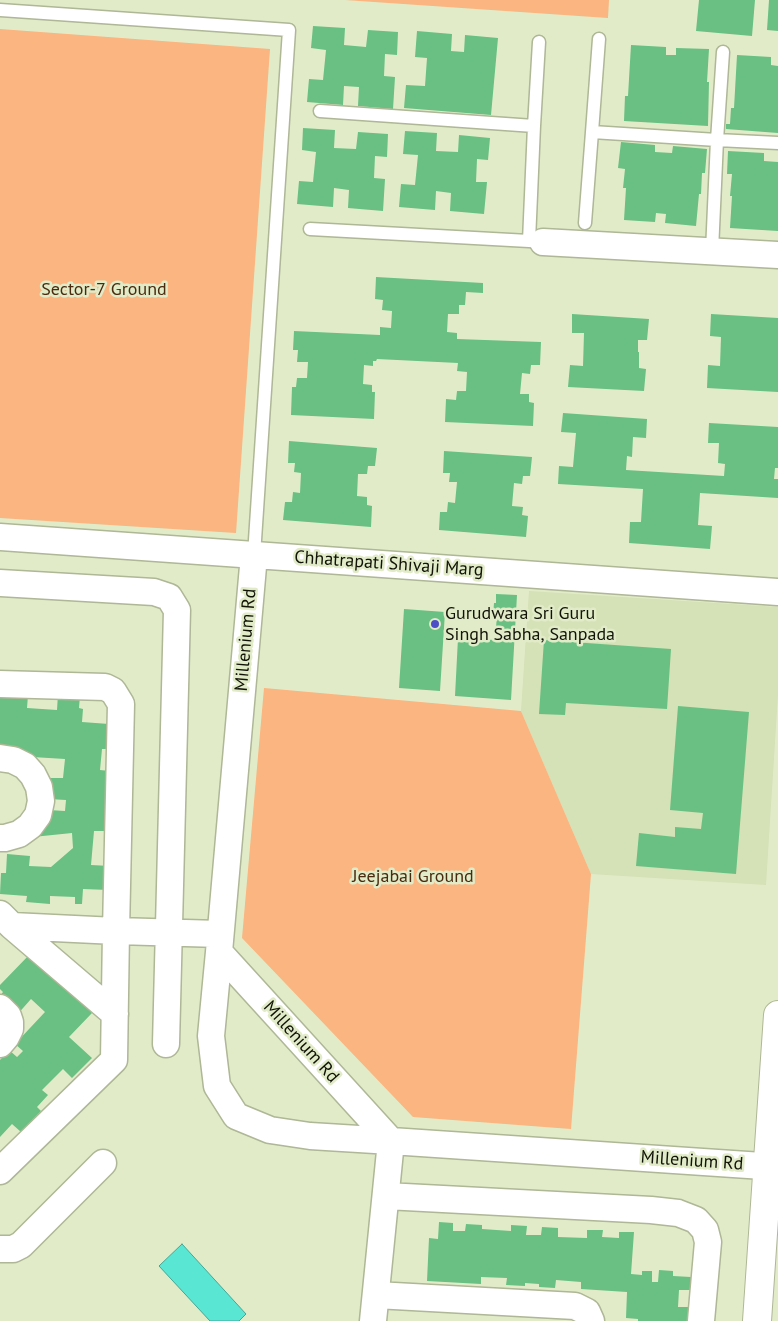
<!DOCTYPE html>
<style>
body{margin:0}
canvas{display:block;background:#e1ebc8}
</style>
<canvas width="778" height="1321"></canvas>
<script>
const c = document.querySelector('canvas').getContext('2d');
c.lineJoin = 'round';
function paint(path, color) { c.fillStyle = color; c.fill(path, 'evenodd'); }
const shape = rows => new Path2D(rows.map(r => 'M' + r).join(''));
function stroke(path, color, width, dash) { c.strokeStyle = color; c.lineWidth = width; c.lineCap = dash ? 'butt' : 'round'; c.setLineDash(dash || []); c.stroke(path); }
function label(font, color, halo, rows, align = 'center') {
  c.font = font + ' "PT Sans",sans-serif'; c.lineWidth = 5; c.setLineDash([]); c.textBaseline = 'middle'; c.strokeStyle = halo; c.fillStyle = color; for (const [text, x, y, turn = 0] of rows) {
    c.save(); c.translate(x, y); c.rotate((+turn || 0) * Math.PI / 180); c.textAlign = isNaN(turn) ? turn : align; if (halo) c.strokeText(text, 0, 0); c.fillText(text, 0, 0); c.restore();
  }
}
paint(shape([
 [529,591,778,607,778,694,766,885,591,874,521,711]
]), '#d5e1b6');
paint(shape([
 [345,0,609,0,608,18],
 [0,29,270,49,236,533,0,518],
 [264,688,521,711,591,874,571,1129,413,1117,242,938]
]), '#fab580');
const water = shape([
 [182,1244,246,1314,239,1321,210,1321,159,1266,182,1244]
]);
paint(water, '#59e6d3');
stroke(water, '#43a796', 1);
paint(shape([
 [699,0,755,0,752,36,696,31],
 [769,0,778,0,778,31,767,30],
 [313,26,345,28,344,45,366,47,368,30,398,32,397,55,385,54,384,76,395,77,393,109,358,106,359,87,344,86,343,105,307,102,309,79,323,80,326,50,311,48],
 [417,31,452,34,451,51,464,52,465,35,498,38,491,115,404,108,406,85,425,86,427,58,415,57],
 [631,45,666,47,666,55,676,55,676,48,709,49,707,82,709,82,708,126,624,121,625,96,628,96],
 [737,55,771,57,771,65,778,66,778,133,726,129,726,124,730,124,731,108,734,108],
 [303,128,335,130,334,148,356,149,358,132,388,134,387,157,375,156,374,178,385,179,383,211,348,208,349,190,334,188,333,207,297,204,299,181,313,182,316,152,302,150],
 [405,131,437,133,436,151,458,152,459,135,490,138,488,160,477,159,476,182,487,182,484,214,450,211,451,193,436,191,435,210,399,207,401,184,415,185,418,155,403,154],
 [621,142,655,145,655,152,672,153,673,146,707,149,705,173,702,173,701,194,699,194,696,226,665,223,666,214,656,213,655,222,624,220,626,188,623,188,625,169,618,168],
 [728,151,764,153,764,161,778,162,778,231,730,228,732,196,730,196,732,174,727,174],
 [376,277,483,283,483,293,466,292,465,305,459,305,459,314,448,314,447,332,457,333,457,339,541,342,540,365,531,365,530,374,522,373,520,394,529,394,529,402,534,403,533,426,445,422,446,399,456,400,457,391,466,391,467,372,457,371,458,363,377,359,376,361,373,361,373,366,364,365,363,384,372,385,372,392,375,392,374,419,291,415,292,387,296,387,297,378,307,378,308,362,297,362,298,350,293,350,294,331,380,335,380,327,391,328,392,311,382,310,383,300,375,299],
 [572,314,649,319,647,340,638,340,638,352,639,352,639,368,646,369,644,391,568,387,570,365,583,366,584,333,572,333],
 [711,314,778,318,778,392,707,388,708,365,720,366,721,337,710,336],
 [563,413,647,419,646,438,633,437,632,457,627,456,626,470,724,476,725,464,718,463,719,443,708,443,709,423,778,427,778,468,775,468,774,479,778,479,778,498,700,493,698,525,712,526,710,549,629,543,630,522,641,522,643,489,558,484,559,466,573,467,576,433,561,432],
 [289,441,377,448,375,466,368,466,367,474,358,474,357,496,367,497,367,505,372,506,371,527,283,520,285,502,292,502,293,492,300,493,301,473,294,472,295,463,288,463],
 [444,451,532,457,530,476,523,476,522,484,514,483,512,506,523,507,522,515,528,516,526,537,439,530,440,512,447,512,448,502,455,503,457,482,449,482,450,473,443,473],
 [496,594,517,595,511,700,455,696,458,638,495,640,497,615,493,615,494,603,496,603],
 [404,609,445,612,440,691,399,688],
 [544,640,671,649,667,709,566,703,565,715,539,714],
 [0,693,28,695,27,708,57,710,58,694,80,695,79,708,83,709,82,722,109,724,108,749,102,749,100,770,110,771,106,831,94,831,91,865,110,866,109,890,83,889,82,904,75,904,75,897,50,896,50,904,26,902,27,896,0,894,1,873,6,873,7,854,30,856,29,866,51,867,73,848,72,833,33,837,49,810,65,811,66,800,48,799,49,778,63,778,65,759,0,755],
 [678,706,749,712,736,874,636,866,639,833,675,837,675,827,701,829,703,813,670,810],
 [30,954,92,1013,69,1037,92,1058,72,1078,63,1069,42,1090,48,1095,37,1107,41,1111,21,1132,12,1124,0,1137,0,1060,9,1050,17,1057,23,1051,15,1044,45,1012,31,999,16,1016,0,996,3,992,0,989,0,985],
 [439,1222,453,1223,453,1231,465,1231,466,1224,482,1225,482,1229,511,1231,511,1225,527,1226,526,1235,541,1235,542,1227,558,1228,558,1237,587,1238,587,1230,603,1230,602,1237,619,1238,619,1232,634,1232,631,1274,642,1275,642,1271,652,1271,652,1282,658,1282,659,1270,673,1271,673,1276,691,1277,690,1290,679,1290,678,1307,689,1307,688,1321,638,1321,638,1319,626,1318,627,1292,581,1289,581,1282,556,1280,555,1288,539,1287,539,1284,525,1283,525,1286,506,1285,507,1278,481,1277,481,1284,427,1281,429,1238,438,1239]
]), '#69c082');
const lane = shape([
 [0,10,289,30,254,555],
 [599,39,592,132,717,140,712,251],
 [723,52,717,140,778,143],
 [320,111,534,126,529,241,543,242],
 [534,126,539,42],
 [585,223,592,132],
 [310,229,529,241]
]);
const street = shape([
 [543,242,778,255],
 [0,537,778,592],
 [254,555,219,952,391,1141,778,1167],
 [0,583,154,592,169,597,177,610,166,1044],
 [0,684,105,687,113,691,121,704,116,931,220,934],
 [0,758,13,760,25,766,33,775,39,787,41,801,38,815,30,826,19,834,5,838,0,838],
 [0,914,12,926,116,931,114,1060,0,1171],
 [12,926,115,1014],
 [219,952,211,1036,217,1086,236,1116,270,1130,310,1136,391,1141,373,1321],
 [0,1008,8,1016,10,1022,10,1029,6,1037,0,1044],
 [386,1196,651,1210,678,1213,696,1220,705,1230,708,1242,701,1321],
 [0,1249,13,1249,21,1245,103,1163],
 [376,1295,575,1306,587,1312,591,1321]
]);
const secondary = shape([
 [757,1321,778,1015]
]);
stroke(lane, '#aeb796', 15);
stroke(street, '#aeb796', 29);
stroke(secondary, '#aeb796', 30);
stroke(lane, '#fff', 12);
stroke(street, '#fff', 26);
stroke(secondary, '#fff', 28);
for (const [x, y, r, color] of [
 [435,624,5,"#4c4fc5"]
]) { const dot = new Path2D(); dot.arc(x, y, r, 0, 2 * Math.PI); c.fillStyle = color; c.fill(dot); stroke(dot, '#e1ebc8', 2); }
label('18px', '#4a2a0f', '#e1ebc8', [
 ["Sector-7 Ground",104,290],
 ["Jeejabai Ground",413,877]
]);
label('18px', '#101307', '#e1ebc8', [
 ["Chhatrapati Shivaji Marg",389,564,4],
 ["Millenium Rd",246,640,-85],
 ["Millenium Rd",301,1042,48],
 ["Millenium Rd",692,1161,4]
]);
label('18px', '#101307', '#e1ebc8', [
 ["Gurudwara Sri Guru",445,614],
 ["Singh Sabha, Sanpada",445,635]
], 'left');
</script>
